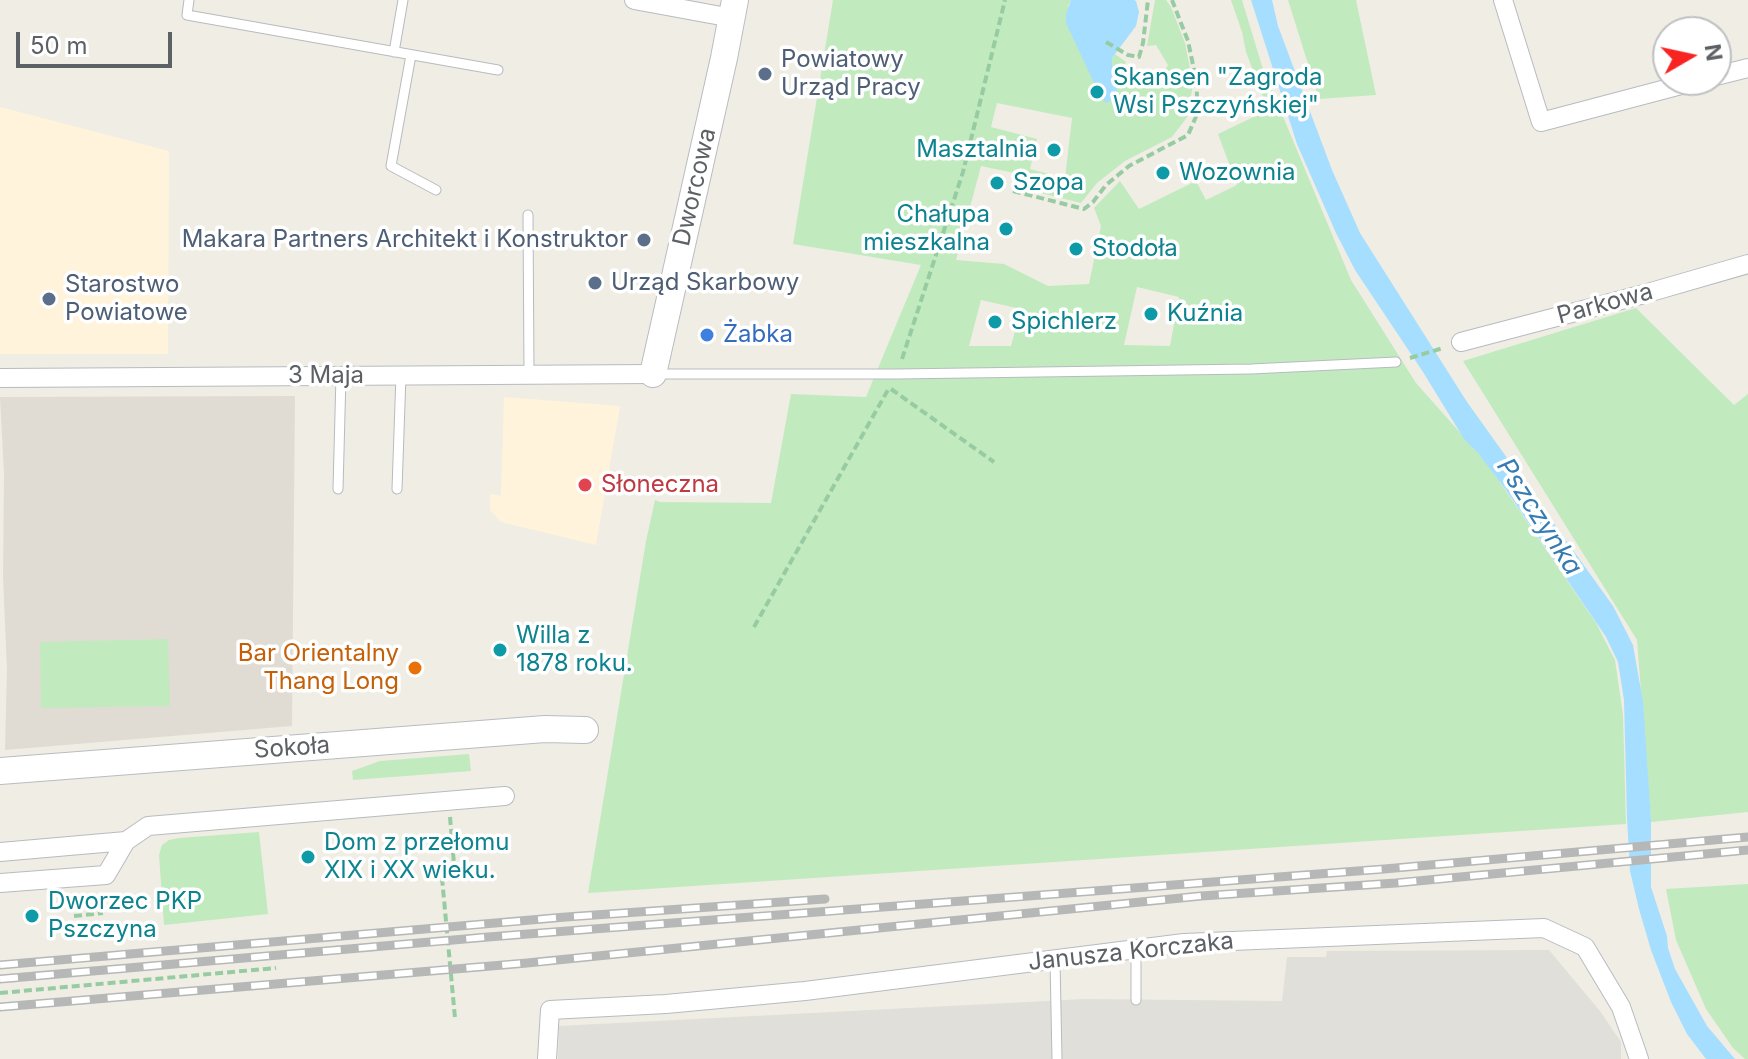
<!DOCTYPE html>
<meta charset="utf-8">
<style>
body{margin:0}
#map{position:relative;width:1748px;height:1059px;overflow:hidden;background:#f0ede4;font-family:Inter,sans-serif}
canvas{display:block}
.north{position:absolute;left:1652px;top:16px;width:80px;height:80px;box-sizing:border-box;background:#fff;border:2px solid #bec0c2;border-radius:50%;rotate:81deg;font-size:22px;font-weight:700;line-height:32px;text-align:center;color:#5c6166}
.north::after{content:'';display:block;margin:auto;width:28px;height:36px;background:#f82422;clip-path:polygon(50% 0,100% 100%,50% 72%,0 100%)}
.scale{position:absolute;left:16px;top:32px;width:156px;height:36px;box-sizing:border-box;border:4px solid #5c6166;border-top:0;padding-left:10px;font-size:24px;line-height:28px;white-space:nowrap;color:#5c6166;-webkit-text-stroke:6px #fff;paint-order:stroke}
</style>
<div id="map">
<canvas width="1748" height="1059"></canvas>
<div class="north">N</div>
<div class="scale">50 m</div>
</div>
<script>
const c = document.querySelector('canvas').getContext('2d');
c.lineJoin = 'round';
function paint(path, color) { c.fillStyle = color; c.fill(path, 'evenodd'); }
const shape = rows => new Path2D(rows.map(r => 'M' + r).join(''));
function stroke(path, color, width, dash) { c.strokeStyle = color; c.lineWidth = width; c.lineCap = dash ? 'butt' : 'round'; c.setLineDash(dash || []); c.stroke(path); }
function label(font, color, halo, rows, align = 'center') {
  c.font = font + ' Inter,sans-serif'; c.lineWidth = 7; c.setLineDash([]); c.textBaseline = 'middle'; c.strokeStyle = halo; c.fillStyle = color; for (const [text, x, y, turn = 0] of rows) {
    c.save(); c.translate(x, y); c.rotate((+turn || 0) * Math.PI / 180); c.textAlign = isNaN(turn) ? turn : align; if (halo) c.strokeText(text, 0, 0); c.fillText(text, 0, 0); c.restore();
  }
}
paint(shape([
 [0,107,169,151,168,354,0,354],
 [504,397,620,406,596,545,501,522,490,510,490,494,501,496]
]), '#fff4db');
paint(shape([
 [1549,950,1600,1011,1621,1042,1621,1059,558,1059,559,1026,1085,999,1282,1001,1287,957,1326,957,1327,951]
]), '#e1dfd9');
paint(shape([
 [295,396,292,726,5,750,7,669,3,577,4,474,0,397]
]), '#e0dcd3');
paint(shape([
 [833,0,1071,0,1068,6,1118,92,1113,77,1112,58,1115,54,1126,62,1124,66,1133,85,1157,86,1168,65,1156,45,1147,46,1155,0,1166,0,1171,7,1185,43,1193,83,1188,116,1172,137,1125,161,1097,183,1081,203,1017,187,1019,174,981,166,956,260,1004,264,1048,286,1089,284,1101,226,1094,208,1120,181,1139,209,1196,181,1206,200,1237,185,1218,134,1268,110,1246,52,1242,32,1231,0,1242,0,1262,66,1351,280,1416,383,1487,463,1596,623,1615,660,1623,715,1626,824,588,893,646,541,655,500,660,502,771,503,791,394,866,397,921,265,793,244],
 [997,103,1072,118,1065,178,1030,169,1037,139,991,127],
 [1137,287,1179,297,1170,346,1124,345],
 [981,300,1021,309,1011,346,969,346],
 [1288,0,1356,0,1376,95,1319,99],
 [1636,308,1734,405,1748,394,1748,812,1651,822,1637,640,1463,361],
 [168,639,170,706,41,708,40,642],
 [469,754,471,771,353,780,352,771,380,761],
 [259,832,268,914,164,925,159,855,162,845,169,840,179,838],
 [1748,884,1748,1059,1745,1059,1733,1048,1706,1009,1676,940,1666,889]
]), '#c2eabf');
paint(shape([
 [1071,0,1134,0,1136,1,1139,12,1136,26,1112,58,1113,77,1118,92,1116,97,1106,103,1101,98,1066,23,1066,14],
 [1251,0,1272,0,1278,26,1332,170,1360,233,1467,402,1613,606,1633,645,1643,702,1651,820,1651,887,1667,936,1668,948,1675,969,1707,1026,1735,1059,1706,1059,1687,1034,1671,1002,1651,950,1639,909,1630,871,1627,818,1624,700,1618,662,1606,637,1506,490,1478,453,1464,439,1423,372,1355,270,1336,233,1297,144]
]), '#a6deff');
const lane = shape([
 [189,0,187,15,498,70],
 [394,52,403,0],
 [411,55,391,166,436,190],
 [528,215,529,375],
 [656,374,897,374,1251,369,1396,362],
 [338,489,341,376],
 [397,489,401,375],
 [1055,960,1057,1059],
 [1136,1000,1136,949]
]);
const street = shape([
 [634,0,732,18],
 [1503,0,1541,122,1700,80],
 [1716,76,1748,68],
 [1461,342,1644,294,1748,264],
 [0,378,653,374],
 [0,852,126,841,148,826,505,796],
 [0,883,106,875,126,841],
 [547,1059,550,1010,666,1004,805,991,1184,943,1544,928,1585,947,1621,1007,1639,1059]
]);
const secondary = shape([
 [653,374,724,58,735,0],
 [0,771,545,729,585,730]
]);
stroke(lane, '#b7bbc0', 11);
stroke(street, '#b7bbc0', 20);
stroke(secondary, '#b8bcc2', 28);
stroke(shape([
 [1106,42,1128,55,1139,57,1143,43,1148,0],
 [1013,191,1084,209,1093,202,1106,185,1129,166,1188,135,1198,112,1196,79,1188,41,1172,0],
 [1410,358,1443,348],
 [902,359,963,172,1005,0],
 [891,389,994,462],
 [754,627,889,388],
 [450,817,455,876,442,878,455,1018],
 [74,916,103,913],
 [0,993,276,968]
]), '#97cca2', 4, [8, 4]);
stroke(lane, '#fff', 9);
stroke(street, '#fff', 18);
stroke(secondary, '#fff', 26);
const rail = shape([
 [0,965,566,917,825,899],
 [0,979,488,937,1384,869,1748,837],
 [0,1007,527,963,1201,896,1396,883,1748,850]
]);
stroke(rail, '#b6b7b7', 9);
stroke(rail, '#fff', 6, [18]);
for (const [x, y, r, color] of [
 [765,74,8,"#5c6f8a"],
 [1097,92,8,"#0f9aa8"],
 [1054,150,8,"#0f9aa8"],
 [1163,173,8,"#0f9aa8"],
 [997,183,8,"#0f9aa8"],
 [1006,229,8,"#0f9aa8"],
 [644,240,8,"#5c6f8a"],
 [1076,249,8,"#0f9aa8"],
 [595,283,8,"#5c6f8a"],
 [49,299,8,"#5c6f8a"],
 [1151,314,8,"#0f9aa8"],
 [995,322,8,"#0f9aa8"],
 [707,335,8,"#3f7fe0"],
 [585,485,8,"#e0444e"],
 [500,650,8,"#0f9aa8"],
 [415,668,8,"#e8710a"],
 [308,857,8,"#0f9aa8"],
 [32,916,8,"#0f9aa8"]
]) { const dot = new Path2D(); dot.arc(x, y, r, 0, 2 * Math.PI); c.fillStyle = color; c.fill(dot); stroke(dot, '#fff', 3); }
label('24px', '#4e5e75', '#fff', [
 ["Powiatowy",781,60],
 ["Urząd Pracy",781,88],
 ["Makara Partners Architekt i Konstruktor",628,240,"right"],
 ["Urząd Skarbowy",611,283],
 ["Starostwo",65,285],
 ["Powiatowe",65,313]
], 'left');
label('24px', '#0d838f', '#fff', [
 ["Skansen \"Zagroda",1113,78],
 ["Wsi Pszczyńskiej\"",1113,106],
 ["Masztalnia",1038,150,"right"],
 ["Wozownia",1179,173],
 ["Szopa",1013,183],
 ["Chałupa",990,215,"right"],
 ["mieszkalna",990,243,"right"],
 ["Stodoła",1092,249],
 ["Kuźnia",1167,314],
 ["Spichlerz",1011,322],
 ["Willa z",516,636],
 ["1878 roku.",516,664],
 ["Dom z przełomu",324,843],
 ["XIX i XX wieku.",324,871],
 ["Dworzec PKP",48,902],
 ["Pszczyna",48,930]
], 'left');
label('24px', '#5c6166', '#fff', [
 ["Dworcowa",695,187,-77],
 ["Parkowa",1605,304,-15],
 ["3 Maja",326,376],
 ["Sokoła",292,748,-4],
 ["Janusza Korczaka",1131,952,-6]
]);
label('24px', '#366cbe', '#fff', [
 ["Żabka",723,335]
], 'left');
label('24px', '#be3a42', '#fff', [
 ["Słoneczna",601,485]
], 'left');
label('24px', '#c56008', '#fff', [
 ["Bar Orientalny",399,654],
 ["Thang Long",399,682]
], 'right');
label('italic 26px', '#367bb2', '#fff', [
 ["Pszczynka",1539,517,57]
]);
</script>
